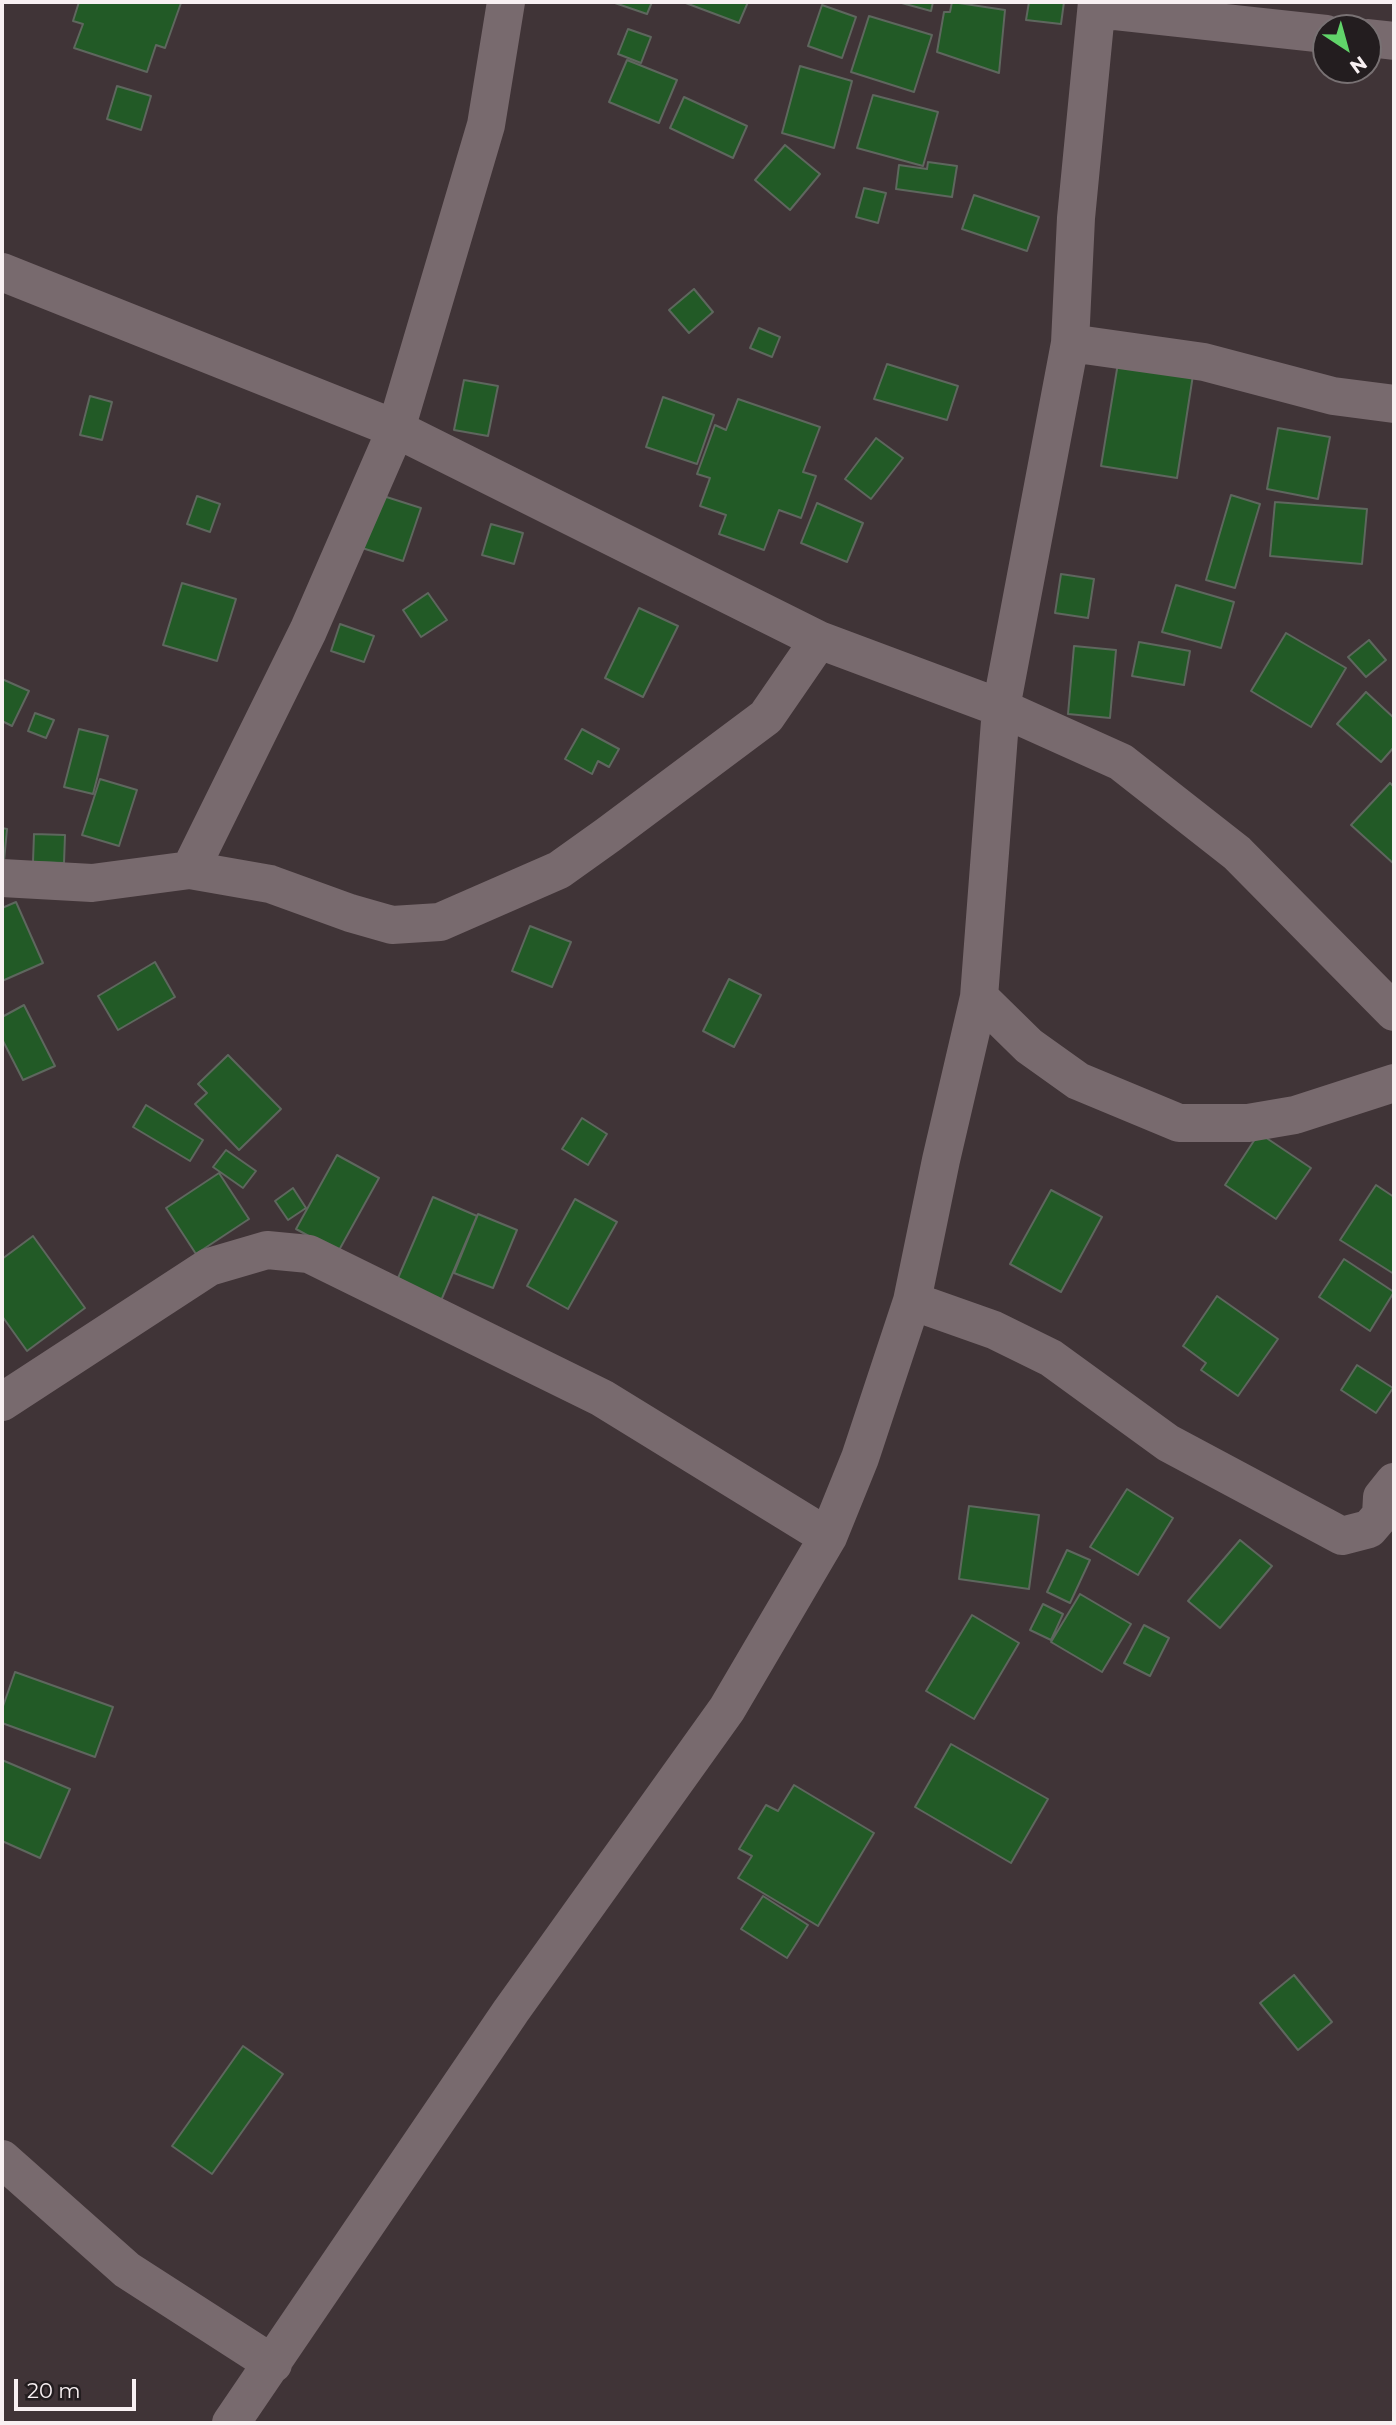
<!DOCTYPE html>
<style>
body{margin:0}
#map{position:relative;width:1396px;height:2425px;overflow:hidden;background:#403437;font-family:Montserrat,sans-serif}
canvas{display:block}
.frame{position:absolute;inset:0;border:4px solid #f8f0f2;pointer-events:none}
.north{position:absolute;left:1312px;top:14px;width:70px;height:70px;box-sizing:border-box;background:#231d1f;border:2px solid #787173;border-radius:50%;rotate:144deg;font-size:19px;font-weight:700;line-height:28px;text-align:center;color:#f8f0f2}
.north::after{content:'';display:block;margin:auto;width:24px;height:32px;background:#61d46a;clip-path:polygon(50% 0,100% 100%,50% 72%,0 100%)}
.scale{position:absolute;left:14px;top:2379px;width:122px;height:32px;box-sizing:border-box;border:4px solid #f8f0f2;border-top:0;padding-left:9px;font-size:21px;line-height:24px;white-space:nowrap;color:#f8f0f2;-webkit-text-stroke:5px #231d1f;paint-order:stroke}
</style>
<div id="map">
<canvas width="1396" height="2425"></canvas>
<div class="frame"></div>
<div class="north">N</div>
<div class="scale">20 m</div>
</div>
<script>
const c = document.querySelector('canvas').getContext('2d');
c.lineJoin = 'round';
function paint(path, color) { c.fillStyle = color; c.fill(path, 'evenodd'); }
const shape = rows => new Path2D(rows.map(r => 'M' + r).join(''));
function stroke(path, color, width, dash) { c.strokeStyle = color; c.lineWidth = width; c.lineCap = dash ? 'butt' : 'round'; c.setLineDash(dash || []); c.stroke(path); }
const building = shape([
 [79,2,177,2,181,3,165,48,156,45,147,72,74,48,83,24,73,21,79,2],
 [612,2,652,2,647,14,612,2],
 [683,2,748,2,739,23,683,2],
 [898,2,933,2,931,11,898,2],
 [952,2,1005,10,999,73,937,52,944,12,950,12,952,2],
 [1029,2,1064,2,1061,24,1026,20,1029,2],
 [822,5,856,17,842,58,808,46,822,5],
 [869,16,932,35,914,92,851,72,869,16],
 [628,29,651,37,641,63,618,54,628,29],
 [627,60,677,80,659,123,609,102,627,60],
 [800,66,852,81,834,148,782,133,800,66],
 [117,86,151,96,141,130,107,119,117,86],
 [873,95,938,112,923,166,857,148,873,95],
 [684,97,747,126,733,158,670,128,684,97],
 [785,145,820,174,790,210,755,180,785,145],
 [928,162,957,166,952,197,896,189,899,165,927,169,928,162],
 [864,188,886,193,878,223,856,217,864,188],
 [974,195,1039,217,1027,251,962,229,974,195],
 [694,289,713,312,689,333,669,310,694,289],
 [759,328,780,337,772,357,750,348,759,328],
 [1118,363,1193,375,1177,478,1101,466,1118,363],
 [887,364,958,386,947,420,874,399,887,364],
 [464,380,498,386,488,436,454,430,464,380],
 [90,396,112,402,102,440,80,435,90,396],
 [663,397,714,415,697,464,646,447,663,397],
 [738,399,820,427,803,472,816,476,801,518,779,510,764,550,719,534,726,515,700,506,710,478,697,474,715,425,726,430,738,399],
 [1278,428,1330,437,1318,499,1267,489,1278,428],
 [876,438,903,458,871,499,845,479,876,438],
 [377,494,421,508,403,561,359,547,377,494],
 [1231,495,1260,504,1235,588,1206,580,1231,495],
 [197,496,220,504,210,532,187,524,197,496],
 [1275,502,1367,509,1362,564,1270,556,1275,502],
 [817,503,863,523,847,562,801,543,817,503],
 [491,524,523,533,514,564,482,555,491,524],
 [1061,574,1094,579,1088,618,1055,613,1061,574],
 [182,583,236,599,217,661,163,645,182,583],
 [1176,585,1234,602,1221,648,1162,632,1176,585],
 [428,593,447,620,421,637,403,610,428,593],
 [639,608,678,626,643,697,605,678,639,608],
 [340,624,374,636,364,662,331,651,340,624],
 [1286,633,1346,668,1311,727,1251,691,1286,633],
 [1369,640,1386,660,1366,677,1348,657,1369,640],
 [1139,642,1190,651,1184,685,1132,676,1139,642],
 [1074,646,1116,650,1110,718,1068,714,1074,646],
 [2,679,29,691,12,726,2,721,2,679],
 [1366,692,1394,718,1394,747,1381,762,1337,724,1366,692],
 [35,713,54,720,46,738,28,731,35,713],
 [79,729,108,736,93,794,64,787,79,729],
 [582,729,619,749,609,767,598,761,592,774,565,759,582,729],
 [100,779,137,790,119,846,82,835,100,779],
 [1390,783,1394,787,1394,864,1351,825,1390,783],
 [2,828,7,829,4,861,2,861,2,828],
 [34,834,65,835,64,863,33,862,34,834],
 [16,902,43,963,2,981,2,908,16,902],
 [530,926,571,942,552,987,512,971,530,926],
 [155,962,175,997,118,1030,98,996,155,962],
 [729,979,761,995,734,1047,703,1031,729,979],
 [24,1005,55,1066,23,1080,2,1039,2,1017,24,1005],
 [228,1055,281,1109,239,1150,195,1104,207,1093,198,1084,228,1055],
 [146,1105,203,1140,190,1161,133,1127,146,1105],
 [582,1118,607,1134,588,1165,562,1149,582,1118],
 [1259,1133,1311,1168,1276,1219,1225,1185,1259,1133],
 [226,1150,256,1171,243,1188,213,1167,226,1150],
 [337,1155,379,1178,338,1252,296,1229,337,1155],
 [219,1173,249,1219,196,1254,166,1208,219,1173],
 [1376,1185,1394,1197,1394,1274,1340,1240,1376,1185],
 [293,1188,306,1208,288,1220,275,1201,293,1188],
 [1051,1190,1102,1217,1061,1292,1010,1264,1051,1190],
 [433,1197,477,1216,440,1303,395,1285,433,1197],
 [575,1199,617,1222,568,1309,527,1286,575,1199],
 [478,1214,517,1230,493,1288,454,1273,478,1214],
 [33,1236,85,1308,27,1351,2,1316,2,1259,33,1236],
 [1344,1259,1394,1292,1370,1331,1319,1297,1344,1259],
 [1217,1296,1278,1339,1238,1396,1201,1370,1206,1363,1183,1346,1217,1296],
 [1357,1365,1393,1388,1376,1413,1341,1390,1357,1365],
 [1127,1489,1173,1518,1138,1575,1090,1547,1127,1489],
 [969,1506,1039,1515,1029,1589,959,1579,969,1506],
 [1240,1540,1272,1566,1220,1628,1188,1601,1240,1540],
 [1067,1550,1090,1560,1070,1603,1047,1592,1067,1550],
 [1080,1594,1131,1624,1102,1672,1051,1642,1080,1594],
 [1043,1604,1063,1614,1051,1640,1030,1630,1043,1604],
 [972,1615,1019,1643,974,1719,926,1691,972,1615],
 [1144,1625,1169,1638,1150,1676,1124,1663,1144,1625],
 [15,1672,113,1707,95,1757,2,1723,2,1709,15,1672],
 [951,1744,1048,1799,1011,1863,915,1807,951,1744],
 [2,1760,70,1789,40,1858,2,1841,2,1760],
 [794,1785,874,1833,818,1926,738,1878,752,1856,739,1849,766,1805,778,1811,794,1785],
 [763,1896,808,1925,787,1958,741,1929,763,1896],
 [1294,1975,1332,2022,1298,2050,1260,2003,1294,1975],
 [243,2046,283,2074,212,2174,172,2146,243,2046]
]);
paint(building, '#225a26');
stroke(building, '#5e675e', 2);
stroke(shape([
 [1097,9,1326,34],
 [1368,38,1394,41],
 [2,272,396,429,819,640,1001,708,1121,762,1237,853,1394,1012],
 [1070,343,1204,362,1333,396,1394,404],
 [190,870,308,631,396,429,486,125,506,2],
 [2,878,92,883,190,870,270,884,350,913,392,925,440,922,559,870,608,835,766,717,819,640],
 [979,997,1029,1046,1078,1081,1179,1123,1248,1123,1295,1115,1394,1083],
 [912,1301,994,1330,1051,1358,1168,1443,1342,1536,1369,1529,1381,1515,1382,1497,1394,1482],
 [2,1402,209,1267,267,1250,309,1254,602,1398,828,1537],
 [2,2159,127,2270,273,2364],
 [231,2423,511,2011,727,1709,828,1537,860,1458,912,1301,941,1160,979,997,1001,708,1070,343,1076,218,1097,2]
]), '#786a6e', 38);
</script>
